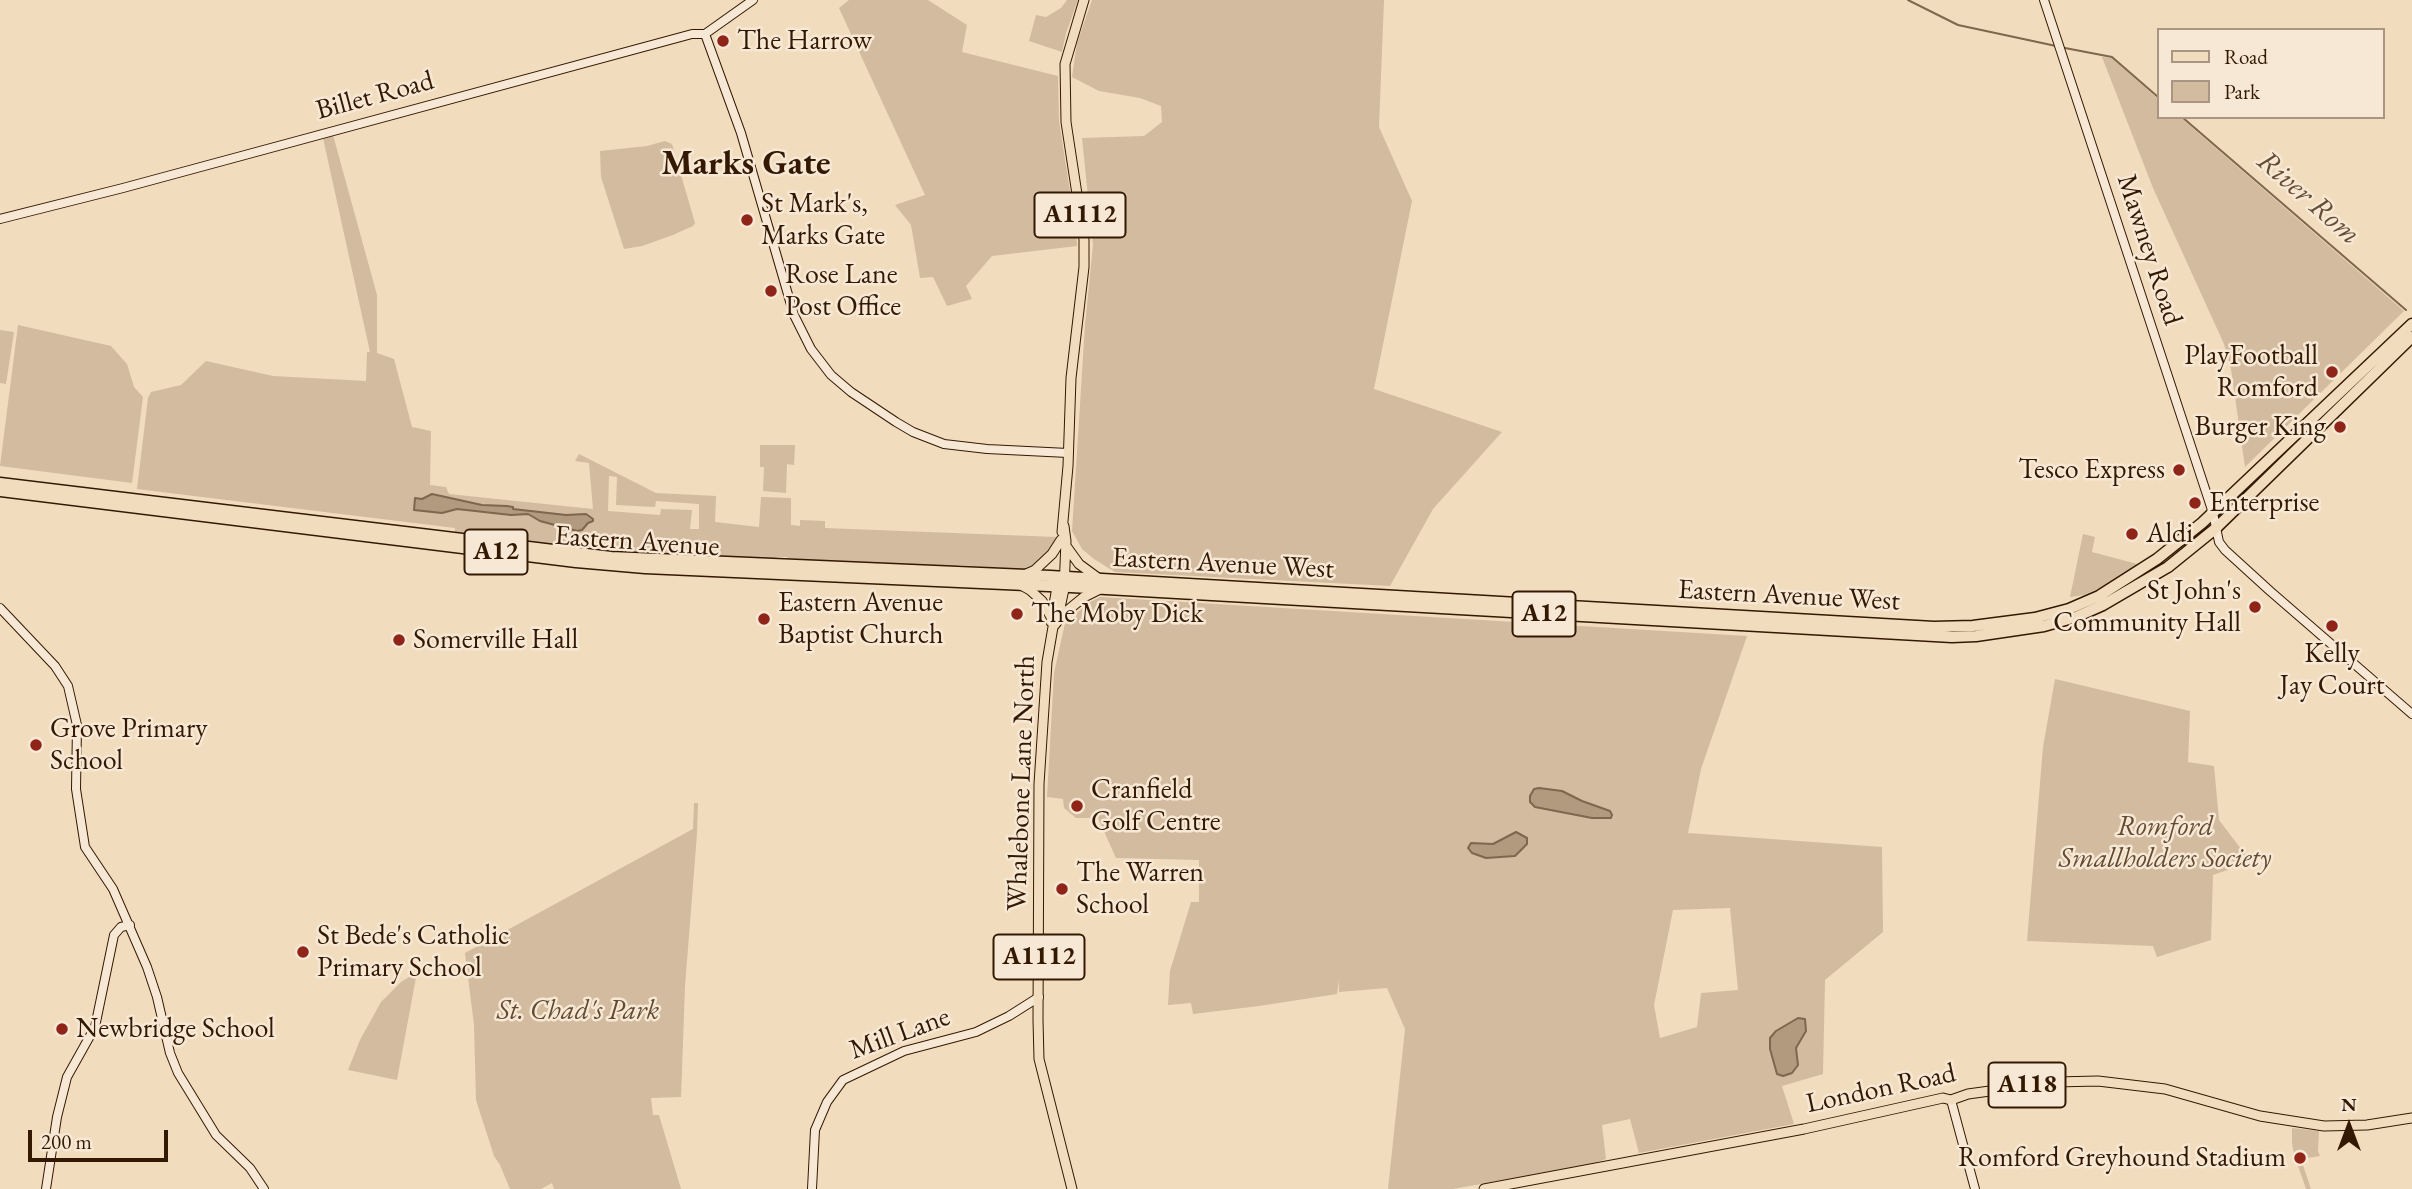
<!DOCTYPE html>
<style>
body{margin:0}
#map{position:relative;width:2412px;height:1189px;overflow:hidden;background:#f2dcbe;font-family:"EB Garamond",serif}
canvas{display:block}
.legend{position:absolute;left:2157px;top:28px;width:228px;height:91px;box-sizing:border-box;background:#f7e8d5;border:2px solid #a99581;margin:0;padding:9px 12px;list-style:none;font-size:21px;color:#341902}
.legend li{display:flex;align-items:center;gap:14px;height:35px}
.legend b{width:35px;border:2px solid #a99581}
.north{position:absolute;left:2314px;top:1091px;width:70px;height:70px;-webkit-text-stroke:5px #f7e8d5;paint-order:stroke;rotate:0deg;font-size:19px;font-weight:700;line-height:28px;text-align:center;color:#341902}
.north::after{content:'';display:block;margin:auto;width:24px;height:32px;background:#341902;clip-path:polygon(50% 0,100% 100%,50% 72%,0 100%)}
.scale{position:absolute;left:28px;top:1130px;width:140px;height:32px;box-sizing:border-box;border:4px solid #341902;border-top:0;padding-left:9px;font-size:21px;line-height:24px;white-space:nowrap;color:#341902;-webkit-text-stroke:5px #f7e8d5;paint-order:stroke}
</style>
<div id="map">
<canvas width="2412" height="1189"></canvas>
<ul class="legend">
<li><b style="height:9px;background:#f2dcbe"></b>Road</li>
<li><b style="height:19px;background:#d2bb9e"></b>Park</li>
</ul>
<div class="north">N</div>
<div class="scale">200 m</div>
</div>
<script>
const c = document.querySelector('canvas').getContext('2d');
c.lineJoin = 'round';
function paint(path, color) { c.fillStyle = color; c.fill(path, 'evenodd'); }
const shape = rows => new Path2D(rows.map(r => 'M' + r).join(''));
function stroke(path, color, width, dash) { c.strokeStyle = color; c.lineWidth = width; c.lineCap = dash ? 'butt' : 'round'; c.setLineDash(dash || []); c.stroke(path); }
function label(font, color, halo, rows, align = 'center') {
  c.font = font + ' "EB Garamond",serif'; c.lineWidth = 5; c.setLineDash([]); c.textBaseline = 'middle'; c.strokeStyle = halo; c.fillStyle = color; for (const [text, x, y, turn = 0] of rows) {
    c.save(); c.translate(x, y); c.rotate((+turn || 0) * Math.PI / 180); c.textAlign = isNaN(turn) ? turn : align; if (halo) c.strokeText(text, 0, 0); c.fillText(text, 0, 0); c.restore();
  }
}
paint(shape([
 [849,0,928,0,967,25,962,52,1058,76,1059,121,1076,229,1077,246,992,256,966,286,972,299,947,306,933,277,920,278,911,225,895,205,925,195,839,8],
 [1067,0,1078,0,1066,33,1062,52,1029,41,1036,15,1046,17,1061,8],
 [1092,0,1384,0,1379,127,1412,201,1374,389,1502,432,1433,509,1390,586,1115,572,1094,559,1082,549,1072,531,1085,325,1093,245,1082,138,1144,136,1162,122,1161,106,1140,98,1099,91,1072,77,1077,43],
 [2102,57,2112,58,2158,99,2158,117,2180,117,2404,311,2245,467,2231,369,2224,344,2153,188],
 [333,135,377,295,377,353,394,359,412,427,431,431,430,485,446,487,449,494,593,509,589,463,575,461,579,454,656,493,716,496,715,522,759,527,761,497,791,498,791,525,800,526,800,520,825,521,825,528,1056,537,1053,549,1037,566,1028,570,960,565,949,567,788,560,787,557,777,557,776,560,619,552,455,533,455,528,137,489,148,398,151,392,181,385,206,361,273,376,366,381,367,352,370,352,323,138],
 [609,476,617,477,616,505,655,507,656,501,699,504,699,529,690,529,692,510,661,509,660,515,608,511],
 [665,141,672,144,695,223,693,226,673,235,642,246,624,249,601,177,600,151,647,146],
 [18,325,111,346,127,364,134,387,143,397,132,483,0,466],
 [0,330,14,332,6,384,0,383],
 [760,445,795,445,794,465,787,464,786,493,763,491,764,467,760,467],
 [2083,534,2095,537,2092,552,2141,565,2102,587,2084,595,2070,597],
 [1100,597,1747,636,1701,769,1688,833,1882,847,1883,932,1825,980,1823,1074,1782,1086,1794,1124,1639,1153,1630,1119,1602,1125,1606,1159,1589,1165,1453,1189,1388,1189,1405,1029,1387,988,1339,992,1339,980,1337,994,1259,1006,1193,1014,1191,1003,1168,1005,1170,971,1191,902,1199,902,1199,860,1116,858,1098,818,1076,818,1064,808,1063,799,1047,797,1054,673,1065,623,1090,602],
 [1730,908,1738,990,1701,993,1697,1027,1660,1038,1654,1005,1673,910],
 [2055,679,2190,711,2188,762,2214,766,2219,820,2251,862,2213,875,2211,940,2157,957,2153,946,2027,941,2043,747],
 [694,803,698,803,697,834,685,986,681,1097,651,1098,653,1115,659,1115,681,1189,554,1189,552,1183,541,1189,510,1189,500,1165,494,1156,476,1100,474,1025,465,953,693,829],
 [417,972,397,1080,348,1070,360,1040,381,1002,401,982],
 [2292,1128,2319,1131,2318,1151,2320,1156,2301,1159,2311,1189,2306,1189,2294,1154,2292,1143]
]), '#d2bb9e');
const water = shape([
 [432,494,482,505,507,506,513,507,513,509,566,515,586,514,593,519,593,521,588,523,582,530,577,531,540,521,528,514,511,515,457,509,442,513,414,510,415,498,422,499,432,494],
 [1539,788,1562,791,1582,801,1610,811,1612,815,1611,818,1592,818,1535,807,1530,802,1530,796,1534,789,1539,788],
 [1516,832,1527,838,1527,844,1515,856,1486,858,1472,853,1468,848,1471,843,1493,844,1516,832],
 [1798,1018,1805,1019,1806,1031,1796,1048,1798,1065,1792,1073,1783,1076,1777,1074,1770,1049,1770,1038,1776,1031,1798,1018]
]);
paint(water, '#b19a7e');
stroke(water, '#7f664c', 2);
stroke(shape([
 [1908,0,1958,25,2056,46],
 [2065,48,2112,57,2158,97],
 [2182,117,2406,310]
]), '#7f664c', 2);
const secondary = shape([
 [2044,0,2213,513,2219,542,2225,550,2270,591,2412,714],
 [705,34,741,133,794,315,811,349,831,375,851,392,896,422,913,432,944,444,987,449,1068,453],
 [0,219,123,188,692,34,705,34,753,0],
 [0,608,55,666,68,686,77,725,76,789,85,847,113,889,147,967,157,997,170,1053,178,1073,216,1135,250,1168,264,1189],
 [1951,1100,1975,1189],
 [46,1189,57,1117,67,1077,95,1027,114,935,121,927,130,925],
 [812,1189,815,1130,827,1102,843,1080,904,1051,976,1032,1009,1016,1039,997]
]);
const primary = shape([
 [1064,526,1066,541,1064,589,1057,622,1053,627,1047,662,1039,784,1038,1020,1039,1059,1072,1189],
 [1062,532,1068,466,1071,378,1084,267,1084,240,1066,122,1065,64,1084,0],
 [1066,546,1079,564,1098,578],
 [1026,574,1035,570,1052,554,1061,540],
 [1021,585,1030,590,1042,601,1051,617],
 [1057,619,1084,597,1100,589],
 [1051,622,1058,581],
 [1484,1189,1804,1129,1943,1098,1951,1100,1968,1094,2055,1082,2098,1081,2165,1089,2260,1116,2324,1126,2367,1125,2412,1118]
]);
const highway = shape([
 [0,483,611,557,1050,576,1934,627,1973,626,2035,618,2069,609,2099,596,2157,559,2202,523,2412,324],
 [0,491,576,562,645,568,1071,587,1952,637,1976,636,2044,626,2076,617,2103,605,2168,567,2215,529,2412,337]
]);
stroke(secondary, '#341902', 10);
stroke(primary, '#341902', 11);
stroke(highway, '#341902', 13);
stroke(secondary, '#f7e8d5', 8);
stroke(primary, '#f2dcbe', 9);
stroke(highway, '#f2dcbe', 10);
for (const [x, y, r, color] of [
 [723,41,7,"#8f2418"],
 [747,220,7,"#8f2418"],
 [771,291,7,"#8f2418"],
 [2332,372,7,"#8f2418"],
 [2340,427,7,"#8f2418"],
 [2179,470,7,"#8f2418"],
 [2195,503,7,"#8f2418"],
 [2132,534,7,"#8f2418"],
 [2255,607,7,"#8f2418"],
 [1017,614,7,"#8f2418"],
 [764,619,7,"#8f2418"],
 [2332,626,7,"#8f2418"],
 [399,640,7,"#8f2418"],
 [36,745,7,"#8f2418"],
 [1077,806,7,"#8f2418"],
 [1062,889,7,"#8f2418"],
 [303,952,7,"#8f2418"],
 [62,1029,7,"#8f2418"],
 [2300,1158,7,"#8f2418"]
]) { const dot = new Path2D(); dot.arc(x, y, r, 0, 2 * Math.PI); c.fillStyle = color; c.fill(dot); stroke(dot, '#f7e8d5', 2.5); }
for (const [x, y, w] of [
 [1080,215,91],
 [496,552,63],
 [1544,614,63],
 [1039,957,91],
 [2027,1085,77]
]) { const box = new Path2D(); box.roundRect(x - w / 2, y - 22.5, w, 45, 5); c.fillStyle = '#f7e8d5'; c.fill(box); stroke(box, '#341902', 2); }
label('bold 26px', '#341902', null, [
 ["A1112",1080,215],
 ["A12",496,552],
 ["A12",1544,614],
 ["A1112",1039,957],
 ["A118",2027,1085]
]);
label('28px', '#341902', '#f7e8d5', [
 ["The Harrow",737,41],
 ["St Mark's,",761,204],
 ["Marks Gate",761,236],
 ["Rose Lane",785,275],
 ["Post Office",785,307],
 ["PlayFootball",2318,356,"right"],
 ["Romford",2318,388,"right"],
 ["Burger King",2326,427,"right"],
 ["Tesco Express",2165,470,"right"],
 ["Enterprise",2209,503],
 ["Aldi",2146,534],
 ["St John's",2241,591,"right"],
 ["Community Hall",2241,623,"right"],
 ["Eastern Avenue",778,603],
 ["Baptist Church",778,635],
 ["The Moby Dick",1031,614],
 ["Somerville Hall",413,640],
 ["Kelly",2332,654,"center"],
 ["Jay Court",2332,686,"center"],
 ["Grove Primary",50,729],
 ["School",50,761],
 ["Cranfield",1091,790],
 ["Golf Centre",1091,822],
 ["The Warren",1076,873],
 ["School",1076,905],
 ["St Bede's Catholic",317,936],
 ["Primary School",317,968],
 ["Newbridge School",76,1029],
 ["Romford Greyhound Stadium",2286,1158,"right"]
], 'left');
label('28px', '#341902', '#f7e8d5', [
 ["Billet Road",375,96,-15],
 ["Mawney Road",2149,250,72],
 ["Eastern Avenue",637,542,4],
 ["Eastern Avenue West",1223,564,3],
 ["Eastern Avenue West",1789,596,3],
 ["Whalebone Lane North",1022,783,-88],
 ["Mill Lane",900,1034,-20],
 ["London Road",1881,1089,-12]
]);
label('italic 28px', '#634a31', '#f7e8d5', [
 ["Romford",2165,827],
 ["Smallholders Society",2165,859],
 ["St. Chad's Park",578,1011]
]);
label('italic 30px', '#664d34', '#f7e8d5', [
 ["River Rom",2308,198,41]
]);
label('bold 35px', '#341902', '#f7e8d5', [
 ["Marks Gate",746,164]
]);
</script>
